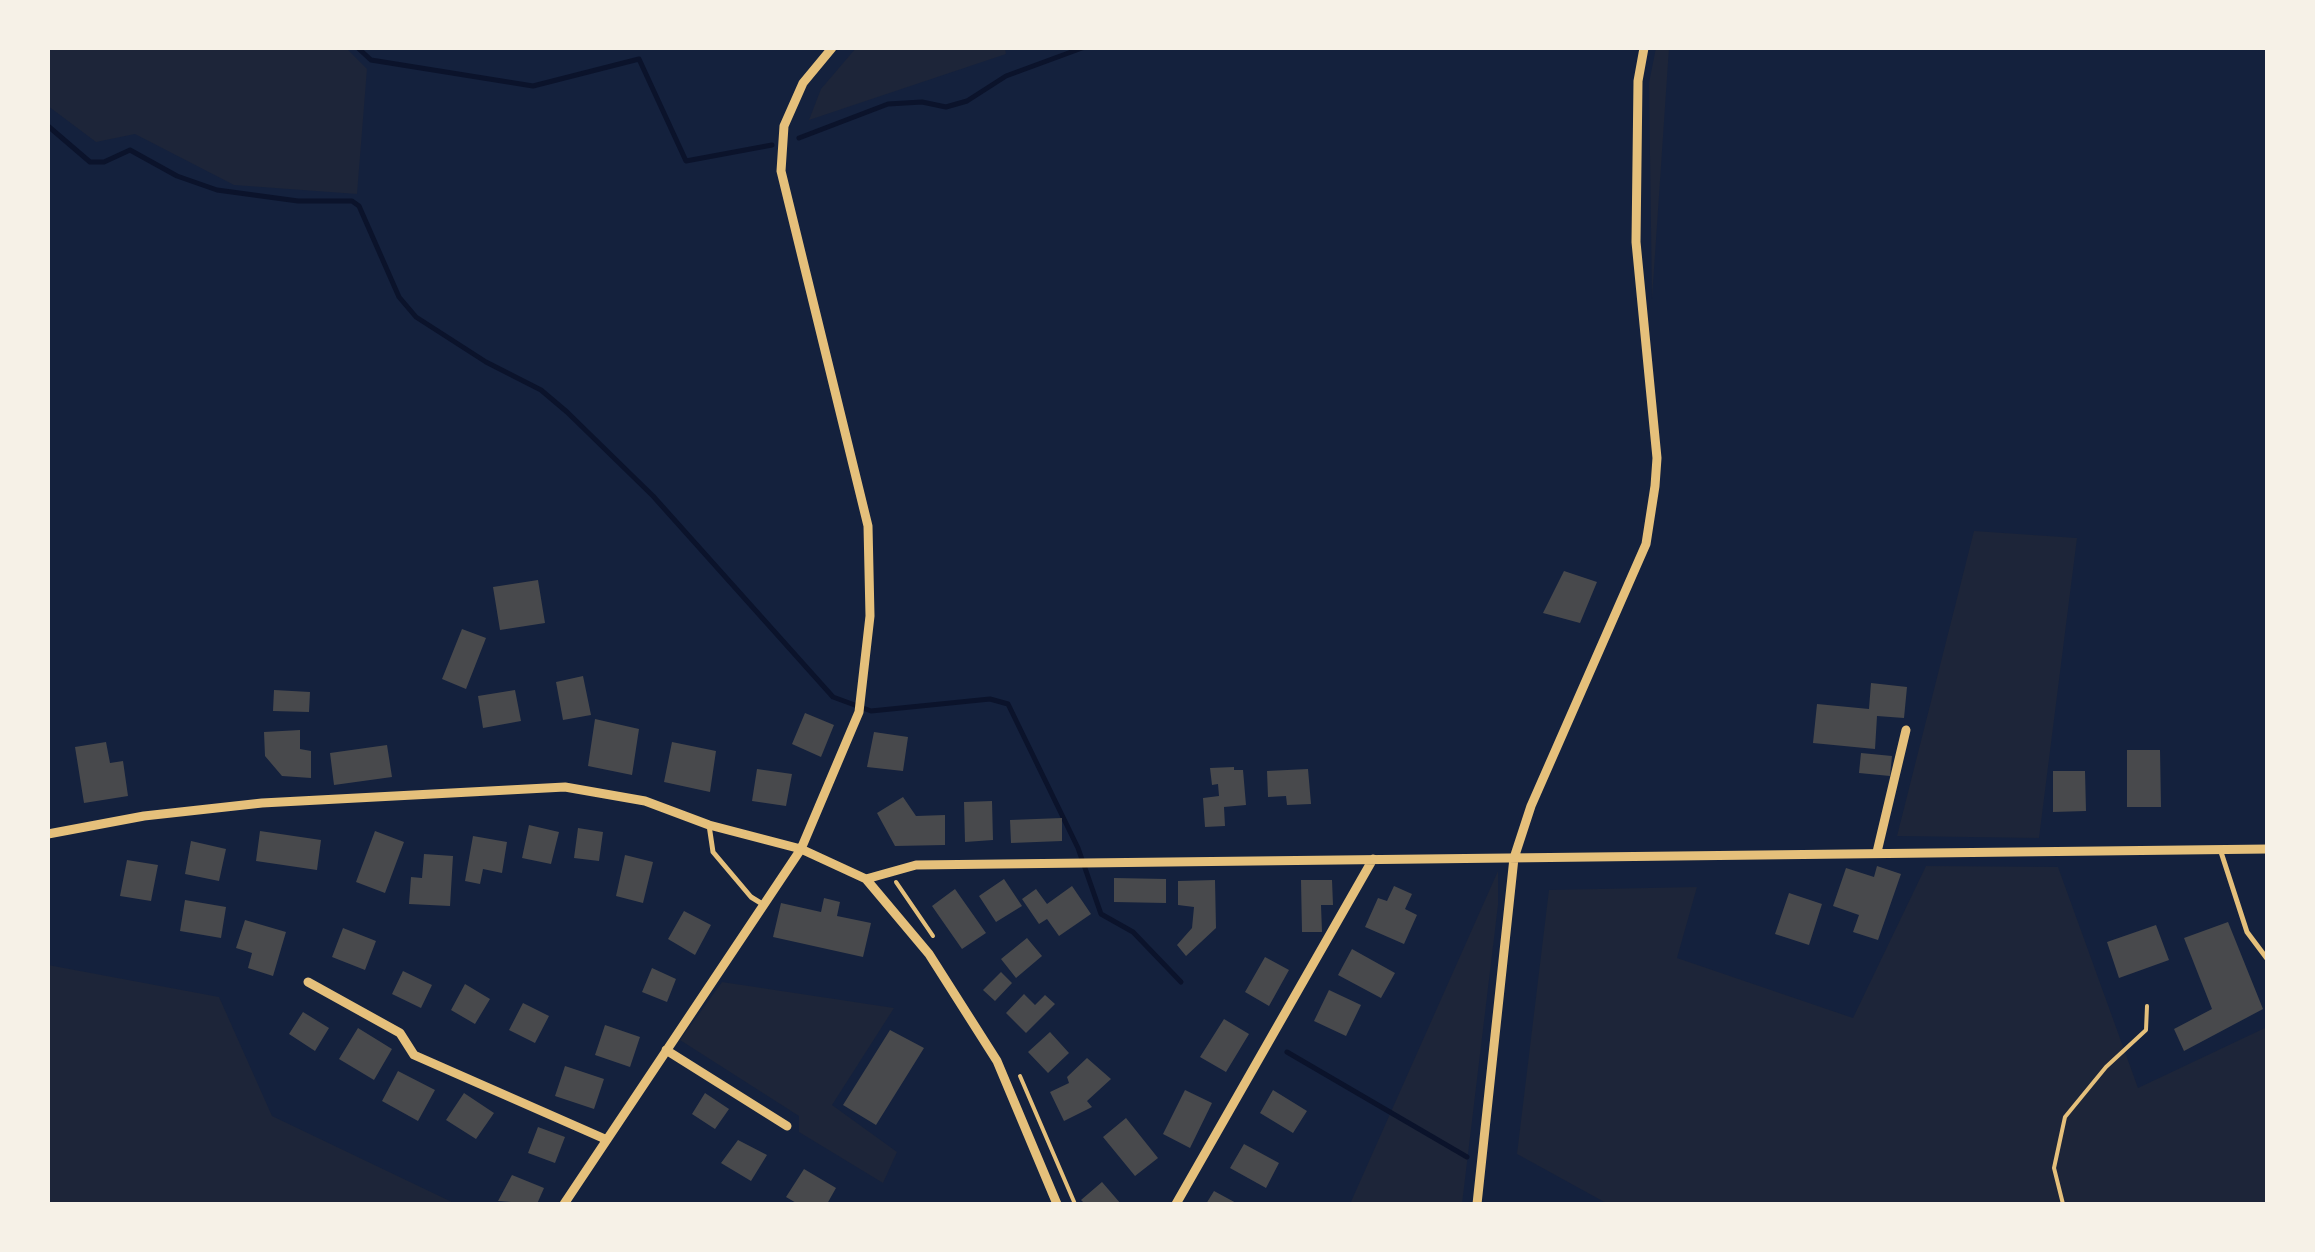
<!DOCTYPE html>
<style>
body{margin:0}
#map{position:relative;width:2315px;height:1252px;overflow:hidden;background:#14213d;font-family:"Fira Sans",sans-serif}
canvas{display:block}
.frame{position:absolute;inset:0;border:50px solid #f6f1e7;pointer-events:none}
</style>
<div id="map">
<canvas width="2315" height="1252"></canvas>
<div class="frame"></div>
</div>
<script>
const c = document.querySelector('canvas').getContext('2d');
c.lineJoin = 'round';
function paint(path, color) { c.fillStyle = color; c.fill(path, 'evenodd'); }
const shape = rows => new Path2D(rows.map(r => 'M' + r).join(''));
function stroke(path, color, width, dash) { c.strokeStyle = color; c.lineWidth = width; c.lineCap = dash ? 'butt' : 'round'; c.setLineDash(dash || []); c.stroke(path); }
paint(shape([
 [48,48,346,48,367,69,357,194,234,185,135,134,96,142,48,106],
 [856,48,1005,48,1006,54,809,120,821,89],
 [1656,48,1669,48,1652,299,1649,83],
 [1974,531,2077,538,2039,838,1897,836],
 [1926,866,2058,867,2138,1088,2267,1027,2267,1204,1608,1204,1517,1154,1549,890,1697,887,1677,958,1853,1018],
 [1498,871,1498,905,1462,1204,1350,1204],
 [48,965,219,997,272,1116,456,1204,48,1204],
 [722,982,894,1008,832,1105,897,1152,883,1183,799,1132,799,1116,680,1040]
]), '#1d2539');
stroke(shape([
 [358,48,371,60,533,86,639,59,686,161,772,145],
 [48,126,90,162,104,162,130,150,177,176,217,190,298,201,352,201,359,206,399,297,416,317,486,362,541,390,567,412,653,496,833,697,871,711,990,699,1008,704,1078,848,1101,914,1133,932,1181,982],
 [799,138,888,104,922,102,946,107,967,101,1006,76,1082,48],
 [1287,1052,1467,1157]
]), '#0b132b', 5);
paint(shape([
 [1564,571,1597,582,1580,623,1543,613],
 [538,580,545,623,500,630,493,587],
 [462,629,486,638,466,689,442,679],
 [583,676,591,715,563,720,556,682],
 [1871,683,1907,687,1904,718,1877,716,1875,749,1813,743,1817,704,1869,709],
 [274,690,310,692,309,712,273,711],
 [515,690,521,721,483,728,478,696],
 [805,713,834,725,821,757,792,744],
 [595,719,639,729,632,775,588,766],
 [300,730,300,749,311,751,311,778,282,776,265,756,264,732],
 [874,732,908,737,903,771,867,767],
 [106,742,110,763,123,761,128,796,84,803,75,747],
 [672,742,716,751,710,792,664,782],
 [387,745,392,777,334,785,330,753],
 [2127,750,2160,750,2161,807,2127,807],
 [1861,753,1892,756,1890,776,1859,773],
 [1234,767,1234,770,1243,770,1246,805,1224,807,1225,826,1205,827,1203,798,1219,796,1218,784,1212,785,1210,768],
 [757,769,792,774,786,806,752,801],
 [1308,769,1311,804,1287,805,1286,796,1268,797,1267,771],
 [2053,771,2085,771,2086,811,2053,812],
 [903,797,916,816,945,815,945,845,895,846,877,813],
 [992,801,993,840,965,842,964,802],
 [1062,818,1062,841,1011,843,1010,820],
 [529,825,559,832,551,864,522,858],
 [578,828,603,832,599,861,574,858],
 [260,831,321,840,317,870,256,861],
 [375,831,404,842,385,893,356,882],
 [473,836,507,842,502,873,483,869,480,884,465,881],
 [191,841,226,849,219,881,185,874],
 [424,854,453,856,450,906,409,904,411,877,422,878],
 [625,855,653,862,643,903,616,896],
 [127,860,158,865,151,901,120,896],
 [1877,866,1901,874,1878,940,1853,932,1859,915,1833,906,1846,868,1874,877],
 [1114,878,1166,879,1166,903,1114,902],
 [1004,879,1022,906,996,922,979,896],
 [1215,880,1216,928,1186,956,1177,945,1192,928,1194,907,1178,905,1178,881],
 [1301,880,1332,880,1333,905,1321,905,1322,932,1302,932],
 [1072,886,1091,914,1059,936,1047,919,1039,924,1022,899,1036,889,1047,904],
 [1394,886,1412,894,1405,909,1417,915,1404,944,1365,927,1378,898,1387,901],
 [955,889,986,933,962,949,932,906],
 [1789,893,1822,904,1809,945,1775,934],
 [824,898,840,902,837,916,871,923,863,957,773,937,781,903,821,912],
 [185,900,226,907,221,938,180,931],
 [684,911,711,925,695,955,668,939],
 [245,920,286,932,273,976,248,968,252,953,236,948],
 [2228,922,2263,1009,2184,1051,2174,1029,2212,1009,2184,938],
 [2156,925,2169,960,2119,978,2107,942],
 [343,928,376,941,365,970,332,957],
 [1027,938,1042,956,1016,978,1001,959],
 [1352,949,1395,973,1381,998,1338,975],
 [1265,957,1289,970,1269,1006,1245,992],
 [652,968,676,979,667,1002,642,992],
 [403,971,432,985,421,1008,392,994],
 [1001,972,1012,983,995,1001,983,990],
 [465,984,490,999,475,1024,451,1010],
 [1329,990,1361,1005,1346,1036,1314,1021],
 [1024,994,1035,1005,1045,995,1055,1004,1026,1033,1006,1013],
 [523,1003,549,1016,535,1043,509,1030],
 [303,1012,329,1028,315,1051,289,1034],
 [1224,1019,1249,1034,1226,1072,1200,1057],
 [605,1025,640,1037,630,1067,595,1055],
 [358,1028,392,1049,374,1080,339,1059],
 [890,1030,924,1048,876,1125,843,1105],
 [1050,1032,1069,1053,1048,1073,1028,1052],
 [1087,1058,1111,1079,1087,1101,1092,1107,1064,1121,1050,1092,1069,1083,1067,1077],
 [565,1066,604,1079,594,1109,555,1096],
 [398,1071,435,1090,418,1121,382,1101],
 [1185,1090,1212,1103,1190,1148,1163,1134],
 [1273,1090,1307,1111,1293,1133,1260,1113],
 [464,1093,494,1113,476,1139,446,1120],
 [705,1093,729,1109,715,1129,692,1114],
 [1126,1118,1158,1158,1135,1176,1103,1137],
 [538,1127,565,1137,555,1163,528,1153],
 [738,1140,767,1155,751,1181,721,1163],
 [1244,1144,1279,1163,1266,1188,1230,1168],
 [804,1169,836,1188,827,1204,798,1204,786,1197],
 [512,1175,544,1188,537,1204,498,1201],
 [1102,1182,1121,1204,1085,1204,1081,1200],
 [1214,1191,1238,1204,1206,1204]
]), '#48494c');
stroke(shape([
 [896,882,933,936],
 [1020,1076,1075,1204],
 [2063,1204,2054,1168,2065,1117,2106,1067,2146,1030,2147,1006]
]), '#e5c07b', 4);
stroke(shape([
 [709,825,713,852,751,897,764,905],
 [2221,852,2247,932,2268,960]
]), '#e5c07b', 5);
stroke(shape([
 [48,834,144,816,262,803,565,787,645,801,709,825,801,849,866,879,929,954,997,1061,1057,1204],
 [1877,852,1906,730],
 [866,879,916,865,2268,849],
 [308,982,400,1033,414,1055,605,1139],
 [666,1050,787,1126],
 [564,1204,801,849,859,712,870,616,868,526,781,171,784,126,803,83,832,48],
 [1176,1204,1373,859],
 [1477,1204,1514,858,1531,806,1646,544,1655,486,1657,458,1636,242,1638,81,1644,48]
]), '#e5c07b', 9);
</script>
